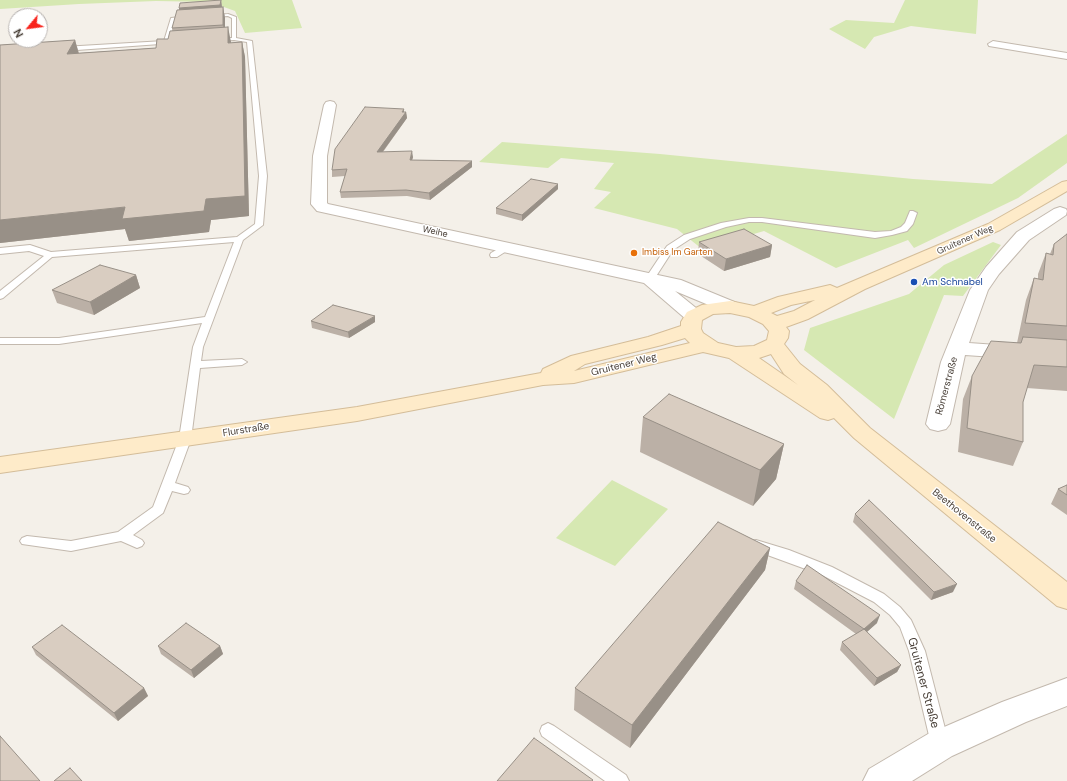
<!DOCTYPE html>
<meta charset="utf-8">
<style>
body{margin:0}
#map{position:relative;width:1067px;height:781px;overflow:hidden;background:#f4f0e9;font-family:"DM Sans",sans-serif}
canvas{display:block}
.north{position:absolute;left:8px;top:8px;width:40px;height:40px;box-sizing:border-box;background:#fff;border:1px solid #b6b2af;border-radius:50%;rotate:241deg;font-size:11px;font-weight:700;line-height:16px;text-align:center;color:#483f37}
.north::after{content:'';display:block;margin:auto;width:14px;height:18px;background:#f8241c;clip-path:polygon(50% 0,100% 100%,50% 72%,0 100%)}
</style>
<div id="map">
<canvas width="1067" height="781"></canvas>
<div class="north">N</div>
</div>
<script>
const c = document.querySelector('canvas').getContext('2d');
c.lineJoin = 'round';
function paint(path, color) { c.fillStyle = color; c.fill(path, 'evenodd'); }
const shape = rows => new Path2D(rows.map(r => 'M' + r).join(''));
function stroke(path, color, width, dash) { c.strokeStyle = color; c.lineWidth = width; c.lineCap = dash ? 'butt' : 'round'; c.setLineDash(dash || []); c.stroke(path); }
function label(font, color, halo, rows, align = 'center') {
  c.font = font + ' "DM Sans",sans-serif'; c.lineWidth = 3; c.setLineDash([]); c.textBaseline = 'middle'; c.strokeStyle = halo; c.fillStyle = color; for (const [text, x, y, turn = 0] of rows) {
    c.save(); c.translate(x, y); c.rotate((+turn || 0) * Math.PI / 180); c.textAlign = isNaN(turn) ? turn : align; if (halo) c.strokeText(text, 0, 0); c.fillText(text, 0, 0); c.restore();
  }
}
paint(shape([
 [0,0,292,0,302,28,245,33,235,11,210,2,156,1,79,4,0,9],
 [905,0,978,0,976,34,911,26,874,37,865,49,829,29,846,20,894,23],
 [1067,134,1067,163,1018,198,914,248,908,240,836,268,764,231,702,249,677,229,594,208,611,192,594,189,614,163,561,158,548,168,479,162,502,142,660,154,913,179,992,184],
 [993,242,1001,245,963,296,944,295,894,419,804,350,810,328,909,294,944,265],
 [612,480,668,509,615,566,556,538]
]), '#d6e8b2');
const lane = shape([
 [228,14,236,17,236,38,252,41,267,176,263,225,243,240,203,347,201,361,242,359,247,362,242,365,200,368,191,439,175,483,188,487,190,490,188,493,184,494,172,491,163,513,133,535,142,540,144,543,142,546,137,548,121,541,71,551,22,544,20,541,22,538,27,536,71,541,118,532,153,507,179,439,193,347,202,323,59,344,0,344,0,338,59,338,205,317,234,242,52,257,3,298,0,299,0,291,44,256,29,251,0,254,0,248,30,245,51,252,237,237,255,224,259,176,247,42,234,40,215,41,215,39,217,38,232,38,232,18,228,16,209,17,207,16,228,14],
 [188,16,190,18,175,20,169,41,174,41,174,43,63,51,60,49,63,47,164,41,171,18,188,16],
 [910,211,913,211,917,213,913,224,907,231,892,235,875,238,762,222,749,222,726,227,690,239,673,250,653,281,650,282,645,279,667,246,684,235,721,223,749,218,762,218,875,232,891,231,901,227,905,223,910,211],
 [505,245,508,246,509,248,508,250,497,257,491,257,490,255,491,253,505,245],
 [756,540,789,550,832,567,884,594,900,607,911,620,925,651,949,744,946,749,940,752,934,749,931,744,909,651,900,627,890,615,874,602,822,575,751,549,749,545,751,541,756,540],
 [548,723,554,726,626,775,629,781,605,781,542,736,540,731,542,726,548,723]
]);
const street = shape([
 [993,41,1067,53,1067,59,989,46,988,44,993,41],
 [330,101,334,102,336,105,327,156,327,203,328,204,681,280,737,303,740,307,737,311,730,313,723,311,675,291,701,312,704,316,701,320,694,322,687,320,644,283,317,211,311,204,313,156,324,105,326,102,330,101],
 [1060,207,1066,209,1067,211,1066,215,1029,240,999,274,988,290,969,343,1067,350,1067,362,965,355,950,424,946,429,938,431,930,429,926,424,941,362,970,290,986,267,1017,232,1054,209,1060,207],
 [1067,678,1067,706,1026,722,952,756,912,781,863,781,869,769,928,734,1002,702,1067,678]
]);
const secondary = shape([
 [1067,181,1067,191,1000,230,865,289,808,319,786,327,789,331,788,338,784,344,800,364,827,385,870,428,1067,582,1067,609,1057,606,854,438,834,418,828,420,820,418,729,358,703,352,574,383,543,385,357,421,0,473,0,457,357,407,541,373,543,369,571,356,648,337,681,326,681,322,687,312,702,305,730,301,754,306,778,297,830,285,837,288,988,224,1062,182,1067,181],
 [815,300,794,311,777,316,771,313,791,305,815,300],
 [730,313,749,317,763,324,769,331,767,340,754,346,736,347,718,343,703,333,701,329,702,320,713,314,730,313],
 [685,338,690,343,574,371,585,364,662,345,685,338],
 [771,354,784,374,798,385,759,358,771,354]
]);
stroke(lane, '#c3b9ae', 2);
stroke(street, '#c3b9ae', 2);
stroke(secondary, '#d4bd99', 2);
paint(lane, '#fff');
paint(street, '#fff');
paint(secondary, '#feebc9');
paint(shape([
 [221,0,222,7,223,7,225,18,225,27,231,43,242,42,245,57,249,216,211,220,209,232,129,241,125,229,0,243,0,45,75,40,79,53,156,48,168,39,173,31,172,28,179,10,179,8],
 [404,112,406,112,407,118,383,152,413,157,412,160,472,161,472,167,430,200,407,196,341,198,340,192,345,176,332,177,332,170],
 [558,184,558,189,522,221,496,214,496,208],
 [1067,234,1067,391,1027,388,1023,402,1023,442,1013,466,958,452,963,399,972,376,1017,343,1026,300,1034,278,1038,279,1038,274,1046,253,1050,254,1054,244],
 [699,242,772,245,770,257,724,271,698,254],
 [136,275,140,288,94,315,57,303,52,290],
 [311,321,375,322,349,338,312,328],
 [643,417,784,444,776,479,753,506,640,452],
 [1067,485,1067,515,1051,504,1058,489],
 [855,514,953,592,931,600,853,522],
 [770,548,765,570,630,748,574,710,575,688],
 [796,581,877,623,867,632,901,665,897,672,874,686,840,650,842,642,856,634,794,589],
 [158,646,220,646,223,654,194,678,161,654],
 [32,647,144,688,148,696,118,721,36,655]
]), '#bbb0a6');
paint(shape([
 [221,0,222,8,180,16,179,8],
 [223,7,225,18,225,37,223,25],
 [228,27,231,42,231,58,228,43],
 [75,40,79,55,67,54],
 [242,42,245,57,249,216,211,220,209,232,129,241,125,229,0,243,0,220,206,199],
 [404,109,404,114,406,112,407,118,378,158,377,152],
 [412,151,413,157,410,167,410,160],
 [472,161,472,167,430,200,429,193],
 [558,184,558,189,522,221,522,215],
 [772,245,770,257,724,271,726,259],
 [136,275,140,288,94,315,90,302],
 [375,316,375,322,349,338,348,332],
 [784,444,776,479,753,506,760,470],
 [770,548,765,570,630,748,632,725],
 [957,584,953,592,931,600,934,592],
 [880,615,877,623,861,637,864,629],
 [220,646,223,654,194,678,191,670],
 [901,665,897,672,874,686,877,678],
 [144,688,148,696,118,721,114,713]
]), '#989087');
const building = shape([
 [221,0,220,5,179,8,180,3,221,0],
 [223,7,223,25,172,28,177,10,223,7],
 [228,27,228,43,242,42,245,196,206,199,204,211,122,219,125,207,0,220,0,45,75,40,67,54,156,48,157,39,168,39,170,31,228,27],
 [365,107,404,109,402,112,406,112,377,152,412,151,410,160,472,161,429,193,406,190,340,192,347,169,332,170,335,149,365,107],
 [531,179,558,184,522,215,496,208,531,179],
 [744,229,772,245,726,259,699,242,744,229],
 [1067,234,1067,326,1025,323,1034,278,1043,280,1046,253,1053,255,1054,244,1067,234],
 [100,265,136,275,90,302,52,290,100,265],
 [333,305,375,316,348,332,311,321,333,305],
 [1023,337,1067,340,1067,367,1034,365,1023,402,1023,442,967,428,972,376,991,341,1021,343,1023,337],
 [669,394,784,444,760,470,643,417,669,394],
 [1067,485,1067,495,1058,489,1067,485],
 [869,500,957,584,934,592,855,514,869,500],
 [718,522,770,548,632,725,575,688,718,522],
 [807,565,880,615,864,629,796,581,807,565],
 [186,623,220,646,191,670,158,646,186,623],
 [62,625,144,688,114,713,32,647,62,625],
 [864,629,901,665,877,678,842,642,864,629],
 [0,736,40,781,0,781,0,736],
 [534,738,593,780,592,781,497,781,534,738],
 [70,768,82,781,54,781,70,768]
]);
paint(building, '#d9cdc1');
stroke(building, '#989087', 1);
for (const [x, y, r, color] of [
 [634,253,4,"#e8710a"],
 [914,282,4,"#1a4fb4"]
]) { const dot = new Path2D(); dot.arc(x, y, r, 0, 2 * Math.PI); c.fillStyle = color; c.fill(dot); stroke(dot, '#fff', 1.5); }
label('9px', '#483f37', '#fff', [
 ["Weihe",435,232,13],
 ["Gruitener Weg",965,240,-24]
]);
label('9px', '#c56008', '#fff', [
 ["Imbiss Im Garten",642,253]
], 'left');
label('10px', '#164399', '#fff', [
 ["Am Schnabel",922,282]
], 'left');
label('10px', '#483f37', '#fff', [
 ["Gruitener Weg",624,365,-14],
 ["Römerstraße",947,386,-75],
 ["Flurstraße",246,430,-9],
 ["Beethovenstraße",964,516,39]
]);
label('12px', '#483f37', '#fff', [
 ["Gruitener Straße",923,683,75]
]);
</script>
